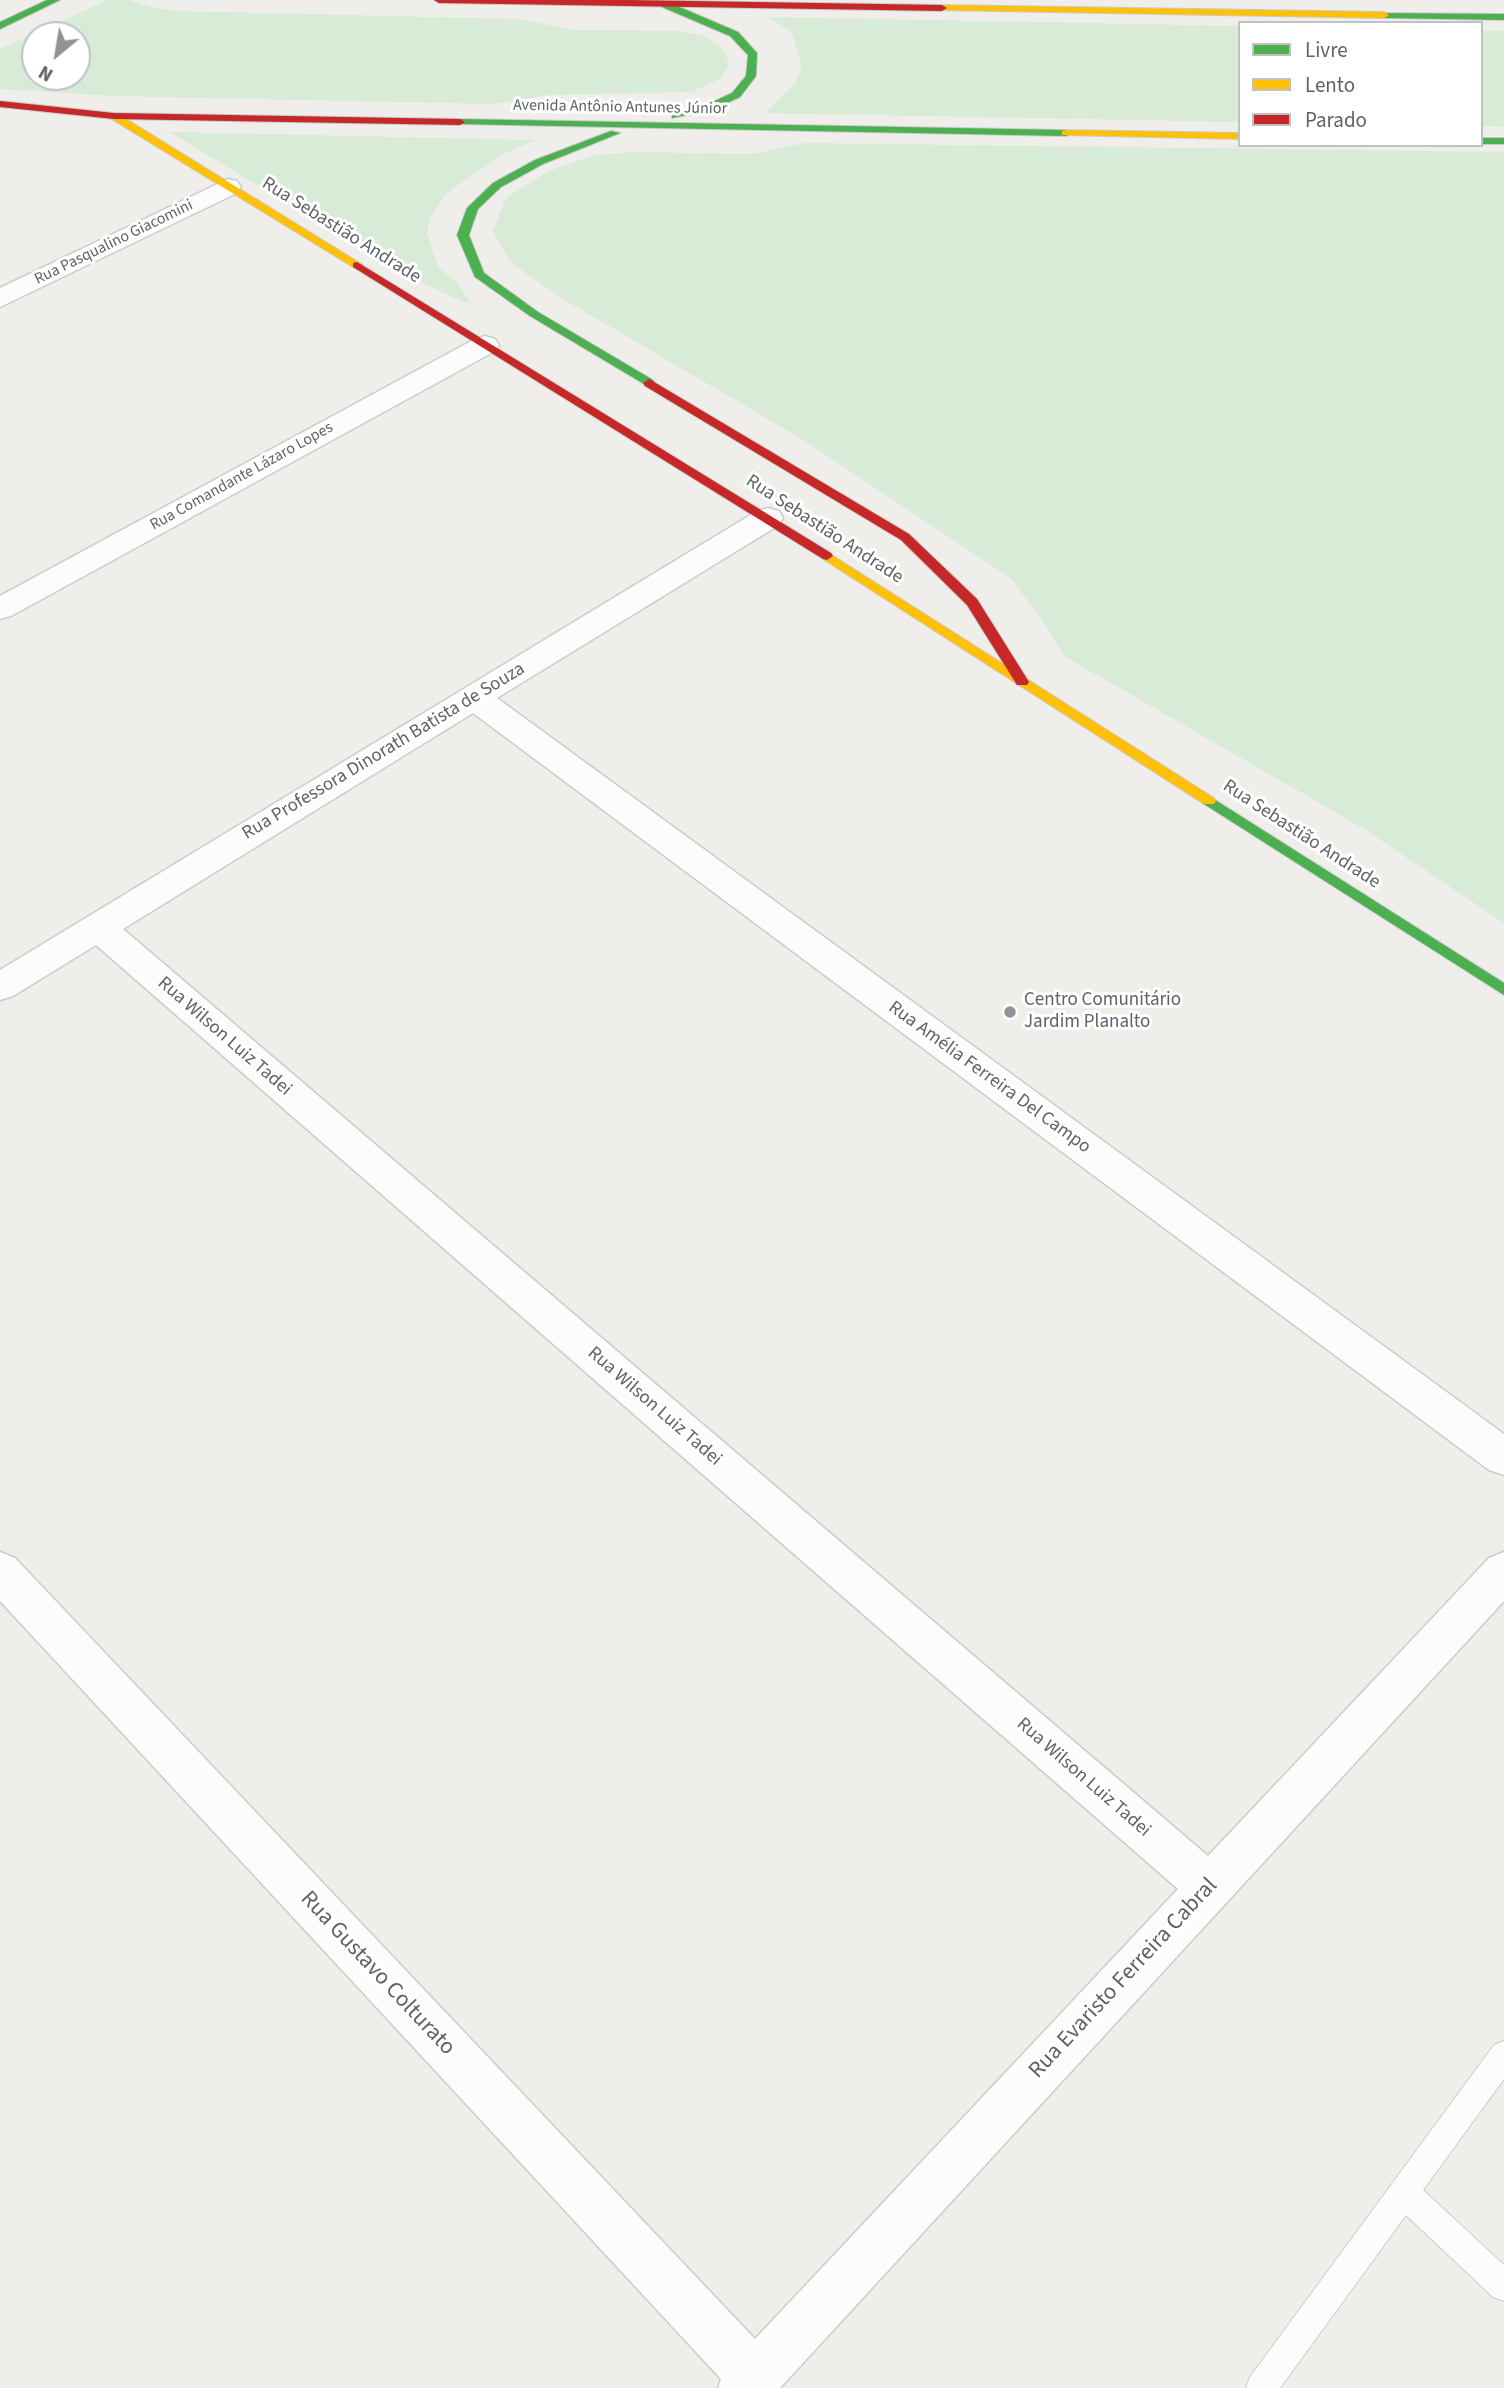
<!DOCTYPE html>
<meta charset="utf-8">
<style>
body{margin:0}
#map{position:relative;width:1504px;height:2388px;overflow:hidden;background:#efeeea;font-family:"Source Sans 3",sans-serif}
canvas{display:block}
.legend{position:absolute;left:1238px;top:21px;width:245px;height:126px;box-sizing:border-box;background:#fff;border:2px solid #bfc1c3;margin:0;padding:9px 12px;list-style:none;font-size:21px;color:#5f6368}
.legend li{display:flex;align-items:center;gap:14px;height:35px}
.legend b{width:35px;border:2px solid #bfc1c3}
.north{position:absolute;left:21px;top:21px;width:70px;height:70px;box-sizing:border-box;background:#fff;border:2px solid #bfc1c3;border-radius:50%;rotate:210deg;font-size:19px;font-weight:700;line-height:28px;text-align:center;color:#5f6368}
.north::after{content:'';display:block;margin:auto;width:24px;height:32px;background:#919496;clip-path:polygon(50% 0,100% 100%,50% 72%,0 100%)}
</style>
<div id="map">
<canvas width="1504" height="2388"></canvas>
<ul class="legend">
<li><b style="height:9px;background:#4caf50"></b>Livre</li>
<li><b style="height:9px;background:#ffc107"></b>Lento</li>
<li><b style="height:9px;background:#c62828"></b>Parado</li>
</ul>
<div class="north">N</div>
</div>
<script>
const c = document.querySelector('canvas').getContext('2d');
c.lineJoin = 'round';
function paint(path, color) { c.fillStyle = color; c.fill(path, 'evenodd'); }
const shape = rows => new Path2D(rows.map(r => 'M' + r).join(''));
function stroke(path, color, width, dash) { c.strokeStyle = color; c.lineWidth = width; c.lineCap = dash ? 'butt' : 'round'; c.setLineDash(dash || []); c.stroke(path); }
function label(font, color, halo, rows, align = 'center') {
  c.font = font + ' "Source Sans 3",sans-serif'; c.lineWidth = 6; c.setLineDash([]); c.textBaseline = 'middle'; c.strokeStyle = halo; c.fillStyle = color; for (const [text, x, y, turn = 0] of rows) {
    c.save(); c.translate(x, y); c.rotate((+turn || 0) * Math.PI / 180); c.textAlign = isNaN(turn) ? turn : align; if (halo) c.strokeText(text, 0, 0); c.fillText(text, 0, 0); c.restore();
  }
}
paint(shape([
 [108,0,129,0,150,7,177,11,516,19,577,30,681,31,703,36,720,45,727,55,728,66,721,78,692,92,550,95,491,104,113,96,0,89,0,49],
 [35,35,77,35,77,77,35,77],
 [769,17,1240,26,1240,122,765,113,796,82,802,66,792,33],
 [1481,31,1504,31,1504,127,1481,126],
 [170,132,535,140,503,154,448,192,430,217,427,233,438,267,456,282,472,304,456,299,389,266],
 [805,143,1504,152,1504,923,1361,827,1064,656,1042,619,1010,578,802,439,561,298,510,262,493,231,506,198,549,171,595,155,635,152,752,154]
]), '#d8ebd6');
const lane = shape([
 [1504,2041,1504,2079,1423,2190,1504,2265,1504,2301,1493,2297,1406,2215,1280,2388,1246,2388,1250,2377,1494,2045,1504,2041]
]);
const street = shape([
 [228,179,237,181,241,187,237,193,0,307,0,288,228,179],
 [485,336,495,339,499,345,495,351,11,616,0,619,0,596,475,339,485,336],
 [768,508,779,511,783,518,779,525,497,698,1504,1434,1504,1475,1489,1470,473,713,123,929,1208,1856,1489,1558,1504,1552,1504,1601,780,2388,718,2388,721,2379,0,1601,0,1552,15,1558,755,2339,1178,1889,96,945,13,996,0,1000,0,970,757,511,768,508]
]);
const fast = shape([
 [47,0,60,0,0,29,0,22,47,0],
 [662,3,670,3,738,32,757,53,756,76,740,97,712,110,672,118,672,114,704,106,732,93,746,76,748,55,730,36,662,7,662,3],
 [1380,13,1504,14,1504,20,1384,18,1380,17,1380,13],
 [460,119,1066,130,1071,133,1066,136,456,124,456,120,460,119],
 [611,131,620,133,543,164,501,187,478,209,469,235,484,273,538,312,653,380,655,383,649,387,530,316,475,277,457,235,467,208,493,183,535,160,611,131],
 [1481,138,1504,138,1504,144,1481,144,1481,138],
 [1209,796,1504,983,1504,995,1204,804,1202,801,1204,798,1209,796]
]);
const slow = shape([
 [942,5,1384,12,1389,15,1384,18,938,10,938,6,942,5],
 [110,114,118,114,363,265,353,267,110,118,110,114],
 [1066,130,1240,133,1240,139,1062,135,1062,131,1066,130],
 [827,552,1214,798,1216,801,1214,804,1204,804,823,559,821,556,827,552]
]);
const jam = shape([
 [434,0,629,0,942,5,947,8,942,11,439,3,434,0],
 [0,101,114,113,460,119,465,122,460,125,114,119,0,107,0,101],
 [357,262,831,553,833,556,827,560,823,559,353,267,353,263,357,262],
 [649,379,909,534,977,599,1029,682,1027,685,1017,685,967,605,901,540,645,386,643,383,649,379]
]);
stroke(lane, '#cbcccc', 2);
stroke(street, '#cbcccc', 3);
stroke(fast, '#cacacb', 2);
stroke(slow, '#cacacb', 2);
stroke(jam, '#cacacb', 2);
paint(lane, '#fdfcfc');
paint(street, '#fdfcfc');
paint(fast, '#4caf50');
paint(slow, '#ffc107');
paint(jam, '#c62828');
for (const [x, y, r, color] of [
 [1010,1012,7,"#919496"]
]) { const dot = new Path2D(); dot.arc(x, y, r, 0, 2 * Math.PI); c.fillStyle = color; c.fill(dot); stroke(dot, '#fff', 2.5); }
label('16px', '#5f6368', '#fff', [
 ["Avenida Antônio Antunes Júnior",620,108,1],
 ["Rua Pasqualino Giacomini",114,243,-26],
 ["Rua Comandante Lázaro Lopes",242,477,-29]
]);
label('19px', '#5f6368', '#fff', [
 ["Rua Sebastião Andrade",341,231,32],
 ["Rua Sebastião Andrade",824,530,33],
 ["Rua Professora Dinorath Batista de Souza",384,752,-31],
 ["Rua Sebastião Andrade",1301,835,33],
 ["Rua Wilson Luiz Tadei",224,1037,41],
 ["Rua Amélia Ferreira Del Campo",989,1078,36],
 ["Rua Wilson Luiz Tadei",654,1407,41],
 ["Rua Wilson Luiz Tadei",1083,1778,41]
]);
label('19px', '#5f6368', '#fff', [
 ["Centro Comunitário",1024,1001],
 ["Jardim Planalto",1024,1023]
], 'left');
label('23px', '#5f6368', '#fff', [
 ["Rua Gustavo Colturato",377,1974,47],
 ["Rua Evaristo Ferreira Cabral",1124,1979,-47]
]);
</script>
